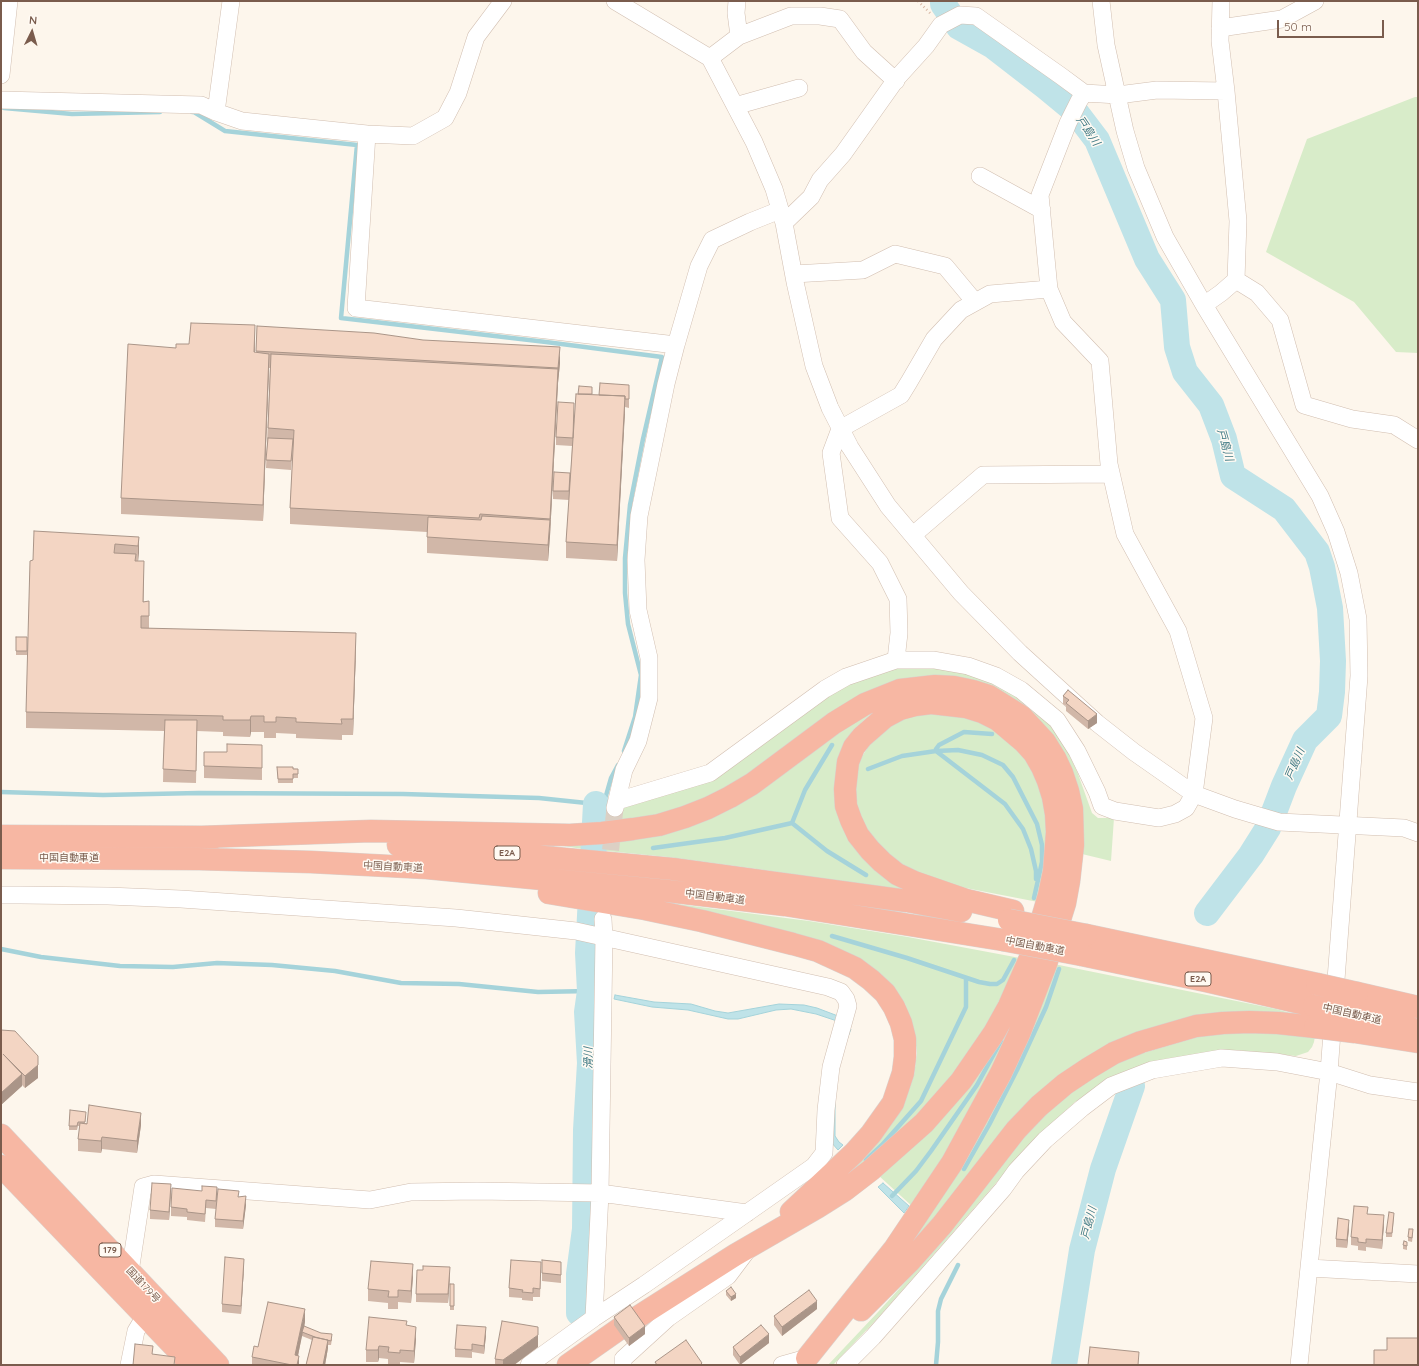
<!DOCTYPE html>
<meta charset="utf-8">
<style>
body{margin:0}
#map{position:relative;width:1419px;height:1366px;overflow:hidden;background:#fdf6ec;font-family:Quicksand,sans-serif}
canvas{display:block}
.frame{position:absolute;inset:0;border:2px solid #7a5c4d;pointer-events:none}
.north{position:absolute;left:12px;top:12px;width:40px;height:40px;-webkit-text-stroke:3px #fffaf3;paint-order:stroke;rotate:5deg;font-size:11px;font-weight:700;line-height:16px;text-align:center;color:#7a5c4d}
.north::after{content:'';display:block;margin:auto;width:14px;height:18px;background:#7a5c4d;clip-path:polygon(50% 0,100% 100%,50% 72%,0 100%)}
.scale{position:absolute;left:1277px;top:20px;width:107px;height:18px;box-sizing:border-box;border:2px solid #7a5c4d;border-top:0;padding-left:5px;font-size:12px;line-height:14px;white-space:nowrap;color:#7a5c4d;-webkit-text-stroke:3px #fffaf3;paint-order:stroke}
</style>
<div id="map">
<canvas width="1419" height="1366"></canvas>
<div class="frame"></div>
<div class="north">N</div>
<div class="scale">50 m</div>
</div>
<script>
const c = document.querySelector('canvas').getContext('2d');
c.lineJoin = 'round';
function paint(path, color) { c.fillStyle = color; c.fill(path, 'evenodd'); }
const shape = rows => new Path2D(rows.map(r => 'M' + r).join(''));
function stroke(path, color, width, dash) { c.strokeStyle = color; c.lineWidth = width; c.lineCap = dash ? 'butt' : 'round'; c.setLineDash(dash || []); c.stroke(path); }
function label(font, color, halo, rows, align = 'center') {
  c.font = font + ' Quicksand,"Noto Sans JP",sans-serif'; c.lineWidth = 3; c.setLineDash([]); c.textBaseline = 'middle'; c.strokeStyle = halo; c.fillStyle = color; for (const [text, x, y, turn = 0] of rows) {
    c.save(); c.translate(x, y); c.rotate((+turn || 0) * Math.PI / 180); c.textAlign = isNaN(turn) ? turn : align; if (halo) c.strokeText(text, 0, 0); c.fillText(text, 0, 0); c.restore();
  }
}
paint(shape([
 [1415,97,1418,97,1418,353,1396,352,1354,302,1266,252,1307,139],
 [899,667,928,667,950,670,978,677,1012,692,1043,717,1063,741,1078,774,1092,813,1098,818,1114,818,1111,861,1082,854,1079,797,929,677,748,777,670,814,618,824,620,813,623,808,703,783,830,695,857,681],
 [881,705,853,730,841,754,835,790,917,893,764,870,668,857,576,848,558,845,639,838,830,737],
 [947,712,988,725,1017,748,1030,764,1046,805,1047,860,1038,902,950,885,918,873,897,861,877,845,862,824,854,799,854,777,860,760,872,740,886,728,913,714],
 [623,897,809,921,908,937,1020,958,985,1030,960,1067,929,1104,893,1139,816,1200,902,1107,914,1075,917,1053,914,1030,905,1004,890,984],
 [1054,964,1276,1009,1298,1015,1093,1057,880,1279],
 [1022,1005,974,1108,913,1207,878,1175],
 [1258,1031,1315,1036,1314,1042,1312,1047,1308,1052,1296,1056,1235,1050,1210,1052,1165,1059,1137,1067,1121,1074,1075,1102,1031,1143,878,1318,833,1365,828,1365,878,1312,929,1256,1018,1143,1052,1108,1076,1088,1110,1067,1133,1056,1204,1035]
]), '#d8ecc9');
const water = shape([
 [615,995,654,1002,691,1004,715,1011,728,1013,779,1004,804,1005,817,1008,838,1016,837,1021,816,1014,791,1009,776,1010,738,1019,728,1019,688,1010,652,1007,614,999,615,995],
 [846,1027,851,1029,841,1055,835,1093,835,1136,839,1142,843,1145,838,1150,831,1142,830,1103,846,1027],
 [883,1183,909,1206,904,1213,878,1187,883,1183]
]);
paint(water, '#bfe3e8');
stroke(water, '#a5d3da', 1);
stroke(shape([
 [4,108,72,114,160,112],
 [192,112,194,112,225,131,357,145,341,318,546,342,662,357,643,439,630,505,625,558,625,593,628,624,641,675,635,717,624,751],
 [936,749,939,745,964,732,992,734],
 [936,751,1005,804,1023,829,1031,849,1036,871,1036,879],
 [868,769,902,756,936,751,958,750,982,755,1003,765,1013,777,1037,824,1042,845,1042,862,1034,898],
 [1,792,103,795,199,793,403,794,539,798,596,804,605,799,611,778,618,765],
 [792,823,805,790,832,745],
 [653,848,725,838,792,823,827,851,866,875],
 [832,936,907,958,979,982,990,984,997,984,1003,980,1014,960],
 [1,949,41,957,120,966,173,967,217,963,272,965,335,971,401,983,459,984,538,992,590,991],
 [866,1160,882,1145,921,1101,966,1007,966,978],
 [964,1169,989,1125,1017,1070,1046,1007,1059,969],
 [892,1196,916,1171,931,1151,977,1085,1001,1041],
 [936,1365,938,1342,938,1311,941,1299,958,1265]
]), '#a5d3da', 4.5);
stroke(shape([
 [943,1,943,4,959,27,993,46,1046,87,1075,111,1097,140,1147,259,1173,300,1177,347,1185,372,1211,405,1224,439,1233,476,1284,509,1317,552,1322,567,1330,608,1333,661,1332,692,1329,716,1305,740,1284,786,1268,828,1251,855,1207,913],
 [579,1313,579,1274,585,1229,586,1130,590,1063,587,1012,590,991,588,953,596,804],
 [1064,1365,1082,1250,1103,1169,1132,1086]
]), '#bfe3e8', 26);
stroke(shape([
 [608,875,615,808]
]), '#dcd0c4', 17, [17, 8]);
const minor = shape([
 [615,1,710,58,754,142,774,189,784,223,795,282,814,366,830,408,850,447,888,506,961,593,1020,653,1097,723,1134,752,1194,794,1235,809,1279,822,1404,828,1418,833],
 [1101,1,1106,45,1125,131,1136,168,1165,237,1204,305,1320,496,1336,532,1349,573,1358,619,1359,676,1329,1072,1299,1365],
 [1220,28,1282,19,1315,1],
 [739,36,791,16,820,16,840,19,864,52,896,81],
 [710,58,739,36,736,13,737,1],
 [1,75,9,1],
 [1,100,201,105,216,112,242,121,367,134,356,308,676,345],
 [735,106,799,88],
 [216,112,231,1],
 [367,134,413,136,445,118,458,93,476,37,503,1],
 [980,176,1042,210],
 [784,223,811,197,820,180,843,154,897,78,926,46,941,25,960,15,976,16,1061,76,1084,93,1118,95,1157,90,1226,91],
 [794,274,863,270,895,254,945,266,975,302],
 [1236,280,1257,293,1280,320,1304,405,1352,419,1394,425,1418,440],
 [1204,305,1221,293,1236,280,1238,221,1226,91,1220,41,1221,1],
 [913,535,983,475,1111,474],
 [896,660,899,633,898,599,880,563,840,518,831,453,840,429,901,395,909,382,934,339,961,310,990,294,1049,289],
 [617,801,710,773,825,689,846,677,896,660,934,660,968,666,996,676,1021,690,1057,720,1077,751,1097,792,1102,806,1115,811,1159,818,1175,814,1186,808,1194,794,1204,718,1178,631,1125,534,1109,464,1100,361,1063,322,1049,289,1040,195,1068,123,1079,101,1084,93],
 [615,808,624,770,638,741,649,698,649,658,638,610,636,560,639,516,666,384,676,345,699,266,712,240,750,222,780,210],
 [1,895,20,895,108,896,181,899,456,918,576,931,828,987,841,992,846,999,848,1006,831,1067,826,1110,824,1153,814,1166,644,1285,594,1318,529,1365],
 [1309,1268,1418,1274],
 [125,1279,130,1272,143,1187,154,1184,370,1200,411,1192,477,1191,600,1193,747,1213],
 [594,1318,600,1193,604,938,603,919],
 [129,1365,136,1331,145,1316,154,1309],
 [623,1365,623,1359,668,1318,728,1276,746,1252],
 [782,1365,807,1358],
 [845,1365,873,1337,918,1286,1003,1189,1016,1171,1045,1140,1082,1108,1111,1086,1152,1070,1222,1058,1277,1062,1329,1072,1370,1085,1418,1092]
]);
const highway = shape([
 [1,836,216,837],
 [202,837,371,831,570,835,602,833,633,829,659,825,685,817,708,808,730,797,752,784,834,723,865,704,900,690,935,686,954,687,973,691,989,696,1021,716,1045,742,1055,758,1062,773,1068,791,1072,809,1073,845,1069,881,1065,903,1046,964,1019,1034,1001,1073,952,1163,895,1248,807,1358],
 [398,845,512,854,673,869,907,901,961,911],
 [1,858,199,859,311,862,427,868,668,891,785,905,1003,940],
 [549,893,645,909,702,921,793,944,818,951,855,968,871,980,885,993,894,1007,901,1023,905,1039,905,1057,903,1073,893,1103,871,1134,854,1153,791,1212],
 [1086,935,1317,984],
 [1082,955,1206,981,1314,1006],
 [1357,993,1418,1007],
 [1356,1015,1411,1028],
 [1355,1032,1418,1042],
 [1,1135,218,1365],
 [1,1166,192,1365],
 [861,1310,910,1261,942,1225,1016,1130,1039,1106,1065,1084,1089,1068,1114,1053,1141,1042,1196,1026,1223,1023,1249,1022,1278,1023,1315,1027],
 [568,1365,622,1327,735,1255,818,1207,845,1190,871,1170,924,1123,961,1081,994,1033,1009,1006,1031,956,1049,895,1054,871,1057,832,1056,814,1053,797,1048,781,1042,767,1034,753,1024,742,998,720,982,712,966,707,931,703,915,705,900,709,885,717,862,737,854,747,848,762,845,789,846,806,851,820,858,835,870,850,882,862,897,874,914,882,966,900,1013,911]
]);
stroke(minor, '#d1beb0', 18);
stroke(highway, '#dad1cd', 23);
stroke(shape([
 [918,1,932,15]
]), '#d9b8a5', 2.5, [1, 3]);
stroke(minor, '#fff', 17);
stroke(highway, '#f7b7a3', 22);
const highwayBridge = shape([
 [1009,920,1086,935],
 [1003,940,1082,955],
 [1317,984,1357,993],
 [1314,1006,1356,1015],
 [1315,1027,1355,1032]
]);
stroke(highwayBridge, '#dad1cd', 23, []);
stroke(highwayBridge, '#f7b7a3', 22);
paint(shape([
 [257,326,560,363,558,383,550,536,548,561,427,553,427,532,290,524,290,508,293,446,291,470,266,468,270,368,269,368,263,521,121,514,121,498,176,348,189,344,255,341,255,353,256,353],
 [629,394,629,408,625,407,617,561,566,558,566,542,569,500,553,499,553,491,570,483,572,446,556,445,556,437,574,421,599,395],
 [139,537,138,561,144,578,143,602,149,601,149,628,356,649,353,735,342,735,342,740,296,738,296,734,276,733,276,738,264,738,264,732,251,732,250,737,223,736,223,732,197,731,196,783,163,782,164,731,26,728,26,712,33,560],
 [16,637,27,637,27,655,16,655],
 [1068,690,1097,723,1088,729,1066,711,1066,706,1063,704,1063,696],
 [262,745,262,780,204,778,204,766],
 [277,767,298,769,298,778,293,778,293,783,278,783],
 [1,1030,38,1078,25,1088,22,1085,22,1086,1,1105],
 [86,1116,85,1123,141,1125,137,1153,102,1149,101,1153,78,1151,78,1139,80,1126,78,1126,77,1130,69,1130,69,1126],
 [171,1192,169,1220,150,1219,150,1210],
 [217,1195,216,1209,206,1208,205,1222,187,1220,187,1217,171,1216,171,1207],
 [239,1197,246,1205,243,1229,215,1227,215,1219],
 [1368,1214,1384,1224,1382,1249,1366,1247,1366,1251,1358,1250,1358,1246,1351,1245,1351,1237],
 [1394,1217,1392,1237,1386,1237,1386,1233],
 [1349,1228,1347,1248,1336,1247,1336,1239],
 [1413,1234,1412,1242,1408,1241,1408,1237],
 [1403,1245,1407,1246,1407,1250,1403,1249],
 [542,1260,561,1262,561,1283,542,1281],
 [244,1267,241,1314,222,1312,222,1304],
 [541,1270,540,1297,533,1297,533,1301,522,1300,522,1298,509,1297,509,1288],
 [450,1275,448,1303,416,1302,416,1294],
 [413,1276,411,1303,398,1302,398,1309,388,1309,388,1303,368,1301,368,1289],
 [450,1284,454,1284,454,1310,450,1310],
 [726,1291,736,1298,731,1301,726,1295],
 [817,1309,782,1336,774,1325,774,1316],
 [614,1317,645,1334,629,1346,614,1325],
 [305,1322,304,1327,332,1339,331,1345,328,1345,328,1348,325,1365,306,1365,312,1340,302,1336,302,1334,298,1356,299,1365,252,1365,252,1357,258,1347],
 [407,1326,416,1339,414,1363,400,1362,400,1365,388,1365,388,1359,379,1358,378,1362,366,1362,366,1350],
 [486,1335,484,1354,472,1352,472,1358,455,1357,455,1349],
 [769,1343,740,1365,733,1355,733,1347],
 [538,1347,514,1365,495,1365,495,1359]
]), '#d1b7a8');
paint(shape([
 [255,325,255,341,254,369,254,352],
 [560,347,560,363,558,383,550,536,548,561,548,545,550,524,558,368],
 [269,354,269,370,263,521,263,505],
 [625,396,625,412,617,561,617,545],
 [139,537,139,553,138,562,138,546],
 [144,561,144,578,143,618,143,602],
 [356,633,356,649,353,735,353,719],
 [1097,714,1097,723,1088,729,1088,721],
 [251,716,251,732,250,737,250,720],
 [38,1056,38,1078,25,1088,25,1076],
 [22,1074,22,1086,1,1105,1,1093],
 [141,1113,141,1125,137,1153,137,1141],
 [102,1137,102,1149,101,1153,101,1141],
 [171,1184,171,1192,169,1220,169,1212],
 [217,1187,217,1195,216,1209,216,1201],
 [246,1196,246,1205,243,1229,243,1221],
 [1384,1215,1384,1224,1382,1249,1382,1240],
 [1349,1220,1349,1228,1347,1248,1347,1240],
 [244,1259,244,1267,241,1314,241,1306],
 [413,1264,413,1276,411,1303,411,1291],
 [450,1267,450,1275,448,1303,448,1294],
 [736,1294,736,1298,731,1301,731,1297],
 [817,1301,817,1309,782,1336,782,1327],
 [305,1309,305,1322,296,1365,295,1355],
 [645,1326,645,1334,629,1346,629,1338],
 [416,1327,416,1339,414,1363,414,1351],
 [486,1327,486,1335,484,1354,484,1346],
 [769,1334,769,1343,740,1365,740,1357],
 [538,1335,538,1347,514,1365,503,1365,503,1360],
 [328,1340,328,1348,325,1365,323,1365],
 [379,1346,379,1358,378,1362,378,1350],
 [299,1356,299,1365,297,1365]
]), '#aa9588');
const building = shape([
 [191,323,255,325,254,352,269,354,263,505,121,498,128,344,176,348,176,344,189,344,191,323],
 [257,326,374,333,423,340,560,347,558,368,256,351,257,326],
 [271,354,558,369,550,519,480,514,479,518,290,508,294,430,268,428,271,354],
 [600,383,629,385,629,399,625,399,625,396,599,395,600,383],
 [579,386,592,387,592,394,578,394,579,386],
 [576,394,625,396,617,545,566,542,576,394],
 [558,402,574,403,573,438,556,437,558,402],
 [268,438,293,439,291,461,266,460,268,438],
 [554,472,570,473,569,491,553,491,554,472],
 [482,516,550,520,548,545,427,537,428,517,481,520,482,516],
 [34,531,139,537,138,546,115,544,114,553,136,554,135,561,144,561,143,602,149,601,149,616,141,616,141,628,356,633,353,719,341,719,342,724,296,722,296,718,276,717,276,722,264,722,264,716,251,716,250,720,223,720,223,716,26,712,30,561,33,560,34,531],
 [16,637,27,637,27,651,16,651,16,637],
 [1068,690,1097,714,1088,721,1066,703,1069,700,1063,696,1068,690],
 [165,720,197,720,196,771,163,769,165,720],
 [227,744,262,745,262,768,204,766,204,752,227,752,227,744],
 [277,767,293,767,293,769,298,769,298,774,293,774,293,779,278,779,277,767],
 [1,1030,15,1031,38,1056,38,1065,25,1076,3,1054,22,1074,1,1093,1,1053,2,1052,1,1051,1,1030],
 [89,1105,141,1113,137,1141,102,1137,101,1141,78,1139,80,1123,87,1124,89,1105],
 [70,1110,86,1112,85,1122,78,1122,77,1126,69,1126,70,1110],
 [152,1183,171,1184,169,1212,150,1210,152,1183],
 [202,1186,217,1187,216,1201,206,1200,205,1214,187,1212,187,1209,171,1207,172,1188,202,1191,202,1186],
 [218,1189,239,1191,238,1197,246,1196,243,1221,215,1219,218,1189],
 [1354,1206,1368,1207,1367,1214,1384,1215,1382,1240,1366,1239,1366,1243,1358,1242,1358,1238,1351,1237,1354,1206],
 [1389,1212,1394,1213,1392,1233,1386,1233,1389,1212],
 [1338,1218,1349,1220,1347,1240,1336,1239,1338,1218],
 [1409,1229,1413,1229,1412,1238,1408,1237,1409,1229],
 [1404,1241,1407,1242,1407,1246,1403,1245,1404,1241],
 [225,1257,244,1259,241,1306,222,1304,225,1257],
 [511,1260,541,1262,540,1289,533,1288,533,1293,522,1292,523,1290,509,1288,511,1260],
 [542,1260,561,1262,561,1275,542,1273,542,1260],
 [371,1261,413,1264,411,1291,398,1290,398,1297,388,1297,389,1291,368,1289,371,1261],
 [423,1266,450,1267,448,1294,416,1294,417,1270,423,1270,423,1266],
 [450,1284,454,1284,454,1306,450,1306,450,1284],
 [731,1287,736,1294,731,1297,726,1291,731,1287],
 [809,1290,817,1301,782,1327,774,1316,809,1290],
 [268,1302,305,1309,295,1355,299,1356,297,1365,292,1365,252,1357,254,1346,258,1347,268,1302],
 [630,1305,645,1326,629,1338,614,1317,630,1305],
 [369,1317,407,1321,406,1325,416,1327,414,1351,400,1350,400,1353,388,1352,389,1347,379,1346,378,1350,366,1350,369,1317],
 [502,1321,538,1327,538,1335,503,1360,495,1359,502,1321],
 [457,1325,486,1327,484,1346,472,1344,472,1350,455,1349,457,1325],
 [761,1325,769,1334,740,1357,733,1347,761,1325],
 [304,1326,321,1333,332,1334,331,1341,315,1337,302,1332,304,1326],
 [313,1337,328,1340,323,1365,306,1365,313,1337],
 [1387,1338,1418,1338,1418,1365,1374,1365,1374,1350,1387,1350,1387,1338],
 [686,1340,702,1363,700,1365,657,1365,655,1362,686,1340],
 [135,1344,153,1346,152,1354,175,1357,174,1365,133,1365,135,1344],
 [1090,1347,1139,1352,1138,1365,1088,1365,1090,1347]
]);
paint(building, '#f3d5c3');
stroke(building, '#aa9588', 1);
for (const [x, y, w] of [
 [507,853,26],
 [1198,979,26],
 [110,1250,22]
]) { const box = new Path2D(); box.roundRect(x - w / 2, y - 7, w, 14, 3); c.fillStyle = '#fffaf3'; c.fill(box); stroke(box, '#7a5c4d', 1); }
label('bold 9px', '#7a5c4d', null, [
 ["E2A",507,853],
 ["E2A",1198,979],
 ["179",110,1250]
]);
label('10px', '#7a5c4d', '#fffaf3', [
 ["中国自動車道",69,858],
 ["中国自動車道",393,867,3],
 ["中国自動車道",715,897,7],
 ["中国自動車道",1035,946,11],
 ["中国自動車道",1352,1014,13],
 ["国道179号",143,1285,47]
]);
label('italic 11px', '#437c86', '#fffaf3', [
 ["戸島川",1088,131,56],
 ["戸島川",1225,445,74],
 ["戸島川",1295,764,-67],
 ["滑川",589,1058,-90],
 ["戸島川",1089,1223,-76]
]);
</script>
